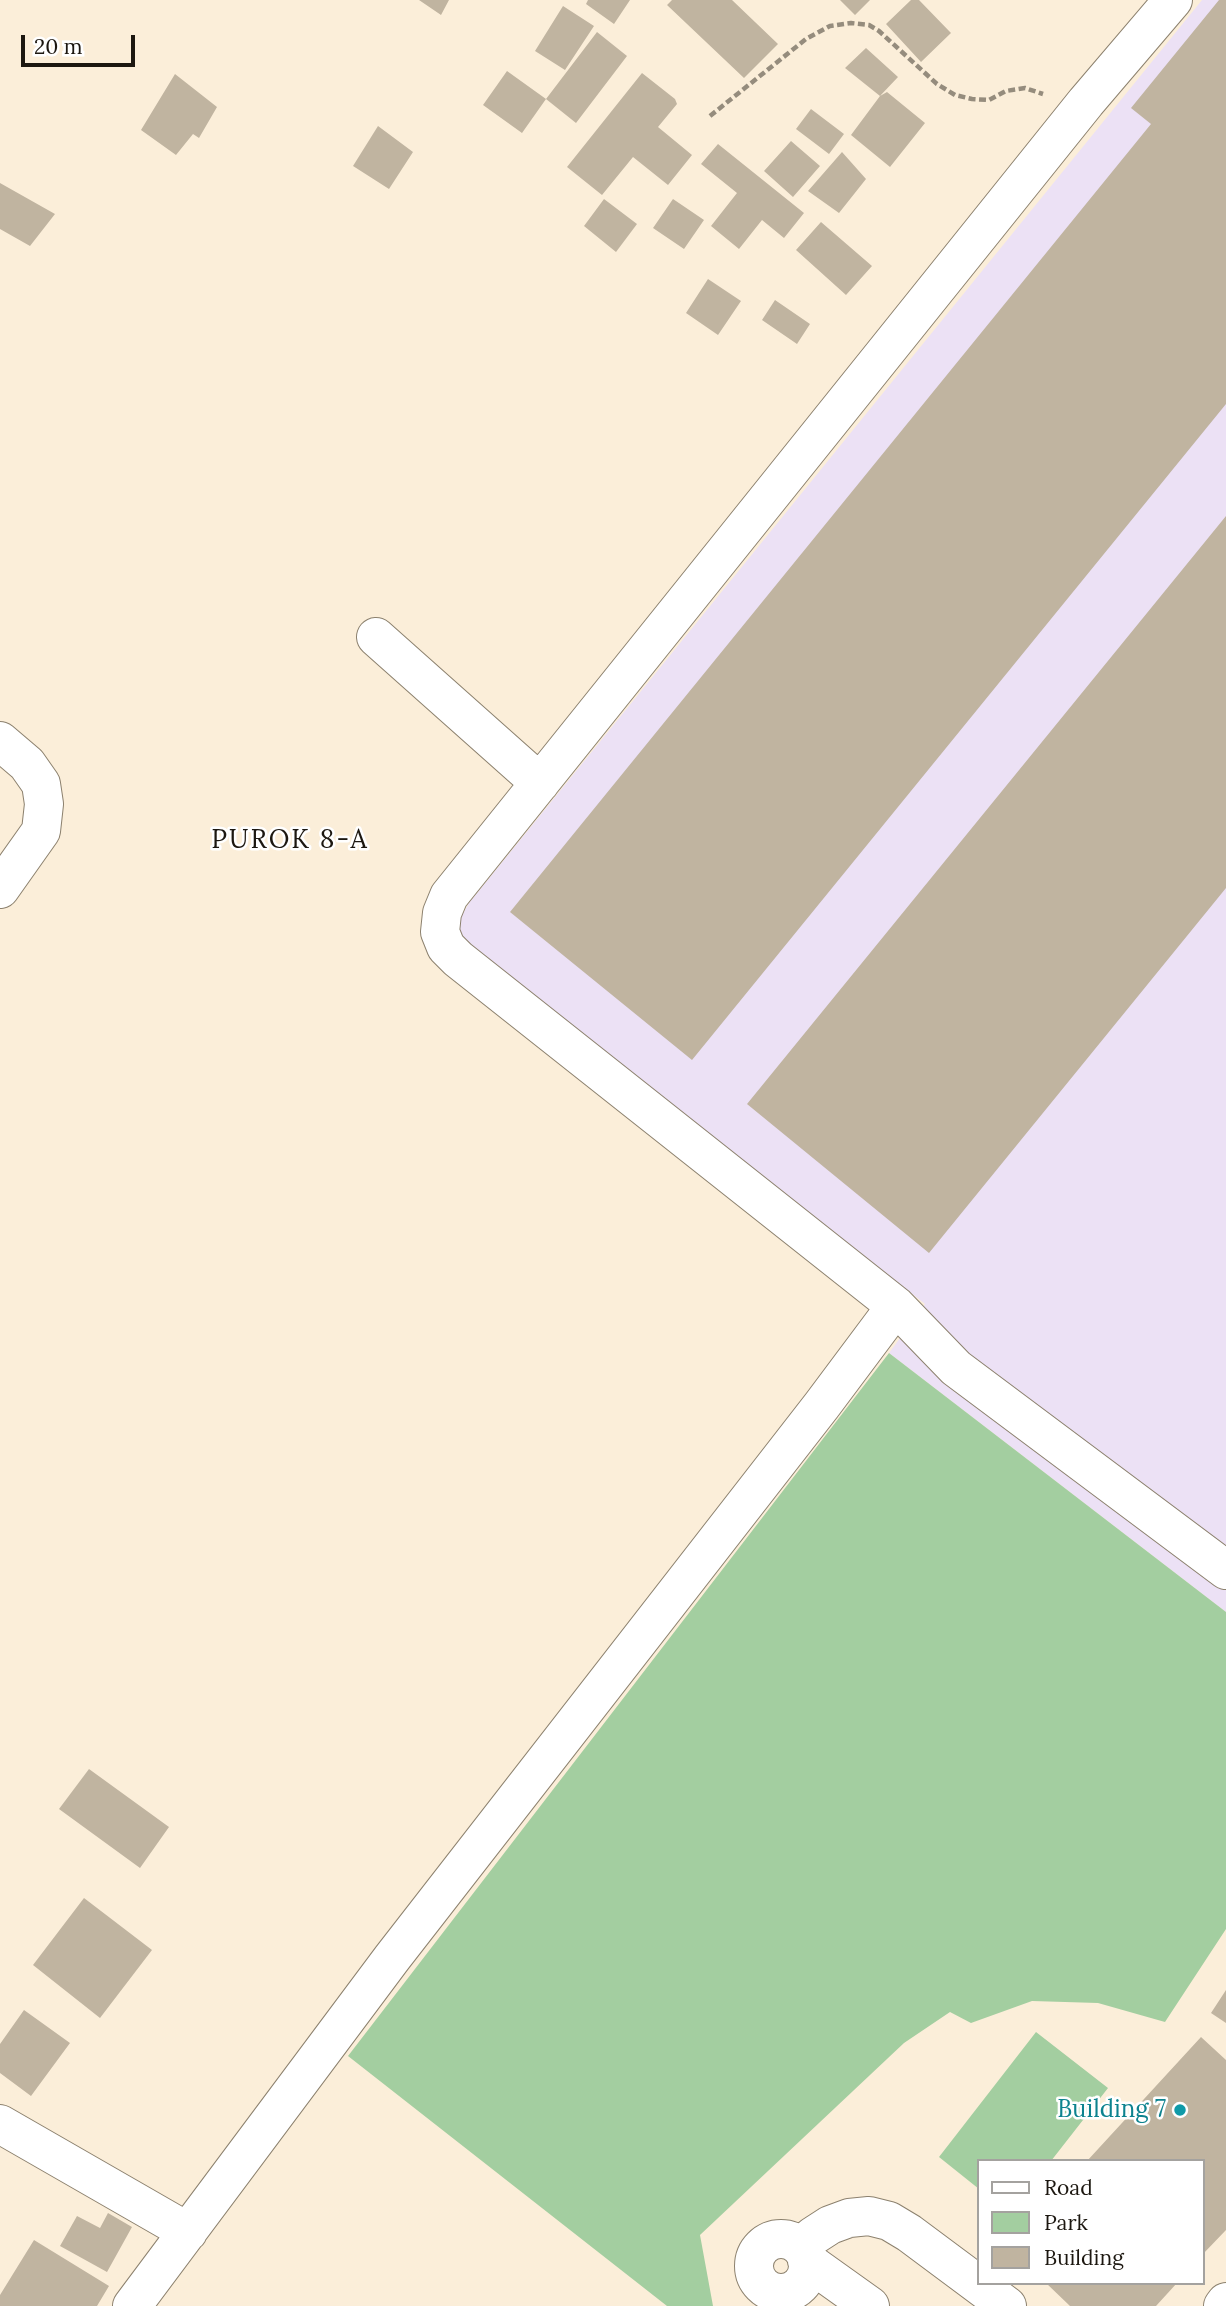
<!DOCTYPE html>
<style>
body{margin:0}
#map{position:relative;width:1226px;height:2306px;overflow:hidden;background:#fbeed9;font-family:Lora,serif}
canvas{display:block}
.legend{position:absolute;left:977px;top:2159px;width:228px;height:126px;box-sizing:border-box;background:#fff;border:2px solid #a4a29f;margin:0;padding:9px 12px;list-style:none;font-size:21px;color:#1c1710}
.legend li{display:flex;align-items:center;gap:14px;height:35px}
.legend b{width:35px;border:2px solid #a4a29f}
.scale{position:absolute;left:21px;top:35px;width:114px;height:32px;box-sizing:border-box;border:4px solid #1c1710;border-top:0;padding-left:9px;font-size:21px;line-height:24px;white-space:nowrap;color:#1c1710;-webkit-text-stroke:5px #fff;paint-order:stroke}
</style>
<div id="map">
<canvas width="1226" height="2306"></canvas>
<ul class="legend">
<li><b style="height:9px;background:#fff"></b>Road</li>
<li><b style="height:19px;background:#a3cea0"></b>Park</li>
<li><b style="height:19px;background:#c0b4a0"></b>Building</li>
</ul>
<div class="scale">20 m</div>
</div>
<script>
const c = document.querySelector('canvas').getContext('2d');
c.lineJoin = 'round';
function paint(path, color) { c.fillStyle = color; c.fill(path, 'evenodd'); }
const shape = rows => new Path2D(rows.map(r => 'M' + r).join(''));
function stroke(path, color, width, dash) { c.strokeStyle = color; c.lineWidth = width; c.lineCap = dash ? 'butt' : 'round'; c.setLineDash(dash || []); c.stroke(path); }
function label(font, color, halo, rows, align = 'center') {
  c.font = font + ' Lora,serif'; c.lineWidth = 5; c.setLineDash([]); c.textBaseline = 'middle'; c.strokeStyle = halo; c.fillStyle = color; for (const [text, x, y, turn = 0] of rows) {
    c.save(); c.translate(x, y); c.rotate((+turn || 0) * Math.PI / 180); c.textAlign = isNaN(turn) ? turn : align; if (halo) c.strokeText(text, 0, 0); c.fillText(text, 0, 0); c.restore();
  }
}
paint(shape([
 [1202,0,1226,0,1226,1612,889,1353,925,1304,472,952,458,931,461,917,469,903]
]), '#ece1f5');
paint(shape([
 [889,1353,1226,1612,1226,1929,1165,2022,1098,2003,1032,2001,971,2023,950,2012,904,2043,700,2235,713,2306,667,2306,348,2056],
 [1036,2032,1108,2088,1051,2161,979,2161,979,2189,939,2157]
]), '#a3cea0');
paint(shape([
 [419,0,449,0,441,15],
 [588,0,630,0,614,24,586,4],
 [672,0,732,0,778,44,744,78,667,5],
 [840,0,870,0,855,15],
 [911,0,919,0,951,33,921,62,886,24],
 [1219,0,1226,0,1226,404,692,1060,510,912,1151,124,1131,108],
 [563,6,594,26,565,70,535,51],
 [597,32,627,56,576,123,546,99],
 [866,48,898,77,880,96,845,68],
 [507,71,546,99,522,133,483,105],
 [642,73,675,99,677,104,658,127,692,155,668,185,633,157,602,195,567,167],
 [175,74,217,107,199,138,193,134,176,155,141,130],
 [887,92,925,123,890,167,851,135,880,96],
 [811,109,844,134,829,154,796,129],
 [378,126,413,152,389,189,353,166],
 [791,141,820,166,793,197,764,171],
 [718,144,804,213,784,238,762,220,739,249,711,226,737,193,701,164],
 [842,152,866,179,839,213,808,191],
 [0,183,55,214,30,246,0,229],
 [604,199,637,224,616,252,584,226],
 [673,199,704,220,684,249,653,228],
 [821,222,872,266,846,295,796,250],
 [708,279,741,301,718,335,686,313],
 [775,300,810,324,797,344,762,320],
 [1226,516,1226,888,929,1253,747,1104],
 [89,1769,169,1827,140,1868,59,1809],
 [84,1898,152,1950,100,2018,33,1965],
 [1226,1990,1226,2023,1211,2013],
 [24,2010,70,2043,31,2096,0,2073,0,2044],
 [1201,2037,1226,2060,1226,2230,1203,2254,1203,2161,1087,2161],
 [108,2213,132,2227,107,2272,60,2246,77,2216,100,2228],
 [34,2240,109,2286,97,2306,0,2306,0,2295],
 [1046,2283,1177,2283,1156,2306,1070,2306]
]), '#c0b4a0');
const minor = shape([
 [1173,0,1086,102,449,896,442,913,440,932,446,947,458,959,896,1306,956,1368,1226,1570],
 [376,637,540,783],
 [0,741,27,764,41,784,44,804,41,831,0,889],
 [0,2124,188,2232],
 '754 2266a27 27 0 1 1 54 0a27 27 0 1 1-54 0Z',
 [801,2248,813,2236,830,2225,849,2218,869,2216,889,2221,909,2233,1007,2306],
 [807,2261,870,2306],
 [132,2306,392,1958,822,1405,896,1306],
 [1223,2306,1226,2302]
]);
stroke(minor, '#8c816e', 40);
stroke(shape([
 [710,116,806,39,830,26,851,23,869,25,879,31,937,84,955,95,972,99,989,100,1006,91,1025,88,1043,94]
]), '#958c7d', 4.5, [7, 3.5]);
stroke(minor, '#fff', 38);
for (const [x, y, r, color] of [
 [1180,2110,7,"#0f9aa8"]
]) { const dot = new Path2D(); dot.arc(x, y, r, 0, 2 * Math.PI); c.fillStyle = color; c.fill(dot); stroke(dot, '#fff', 2.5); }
label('24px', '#0d838f', '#fff', [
 ["Building 7",1166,2110]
], 'right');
c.letterSpacing = '2px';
label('26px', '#1c1710', '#fff', [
 ["PUROK 8-A",290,841]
]);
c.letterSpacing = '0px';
</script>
